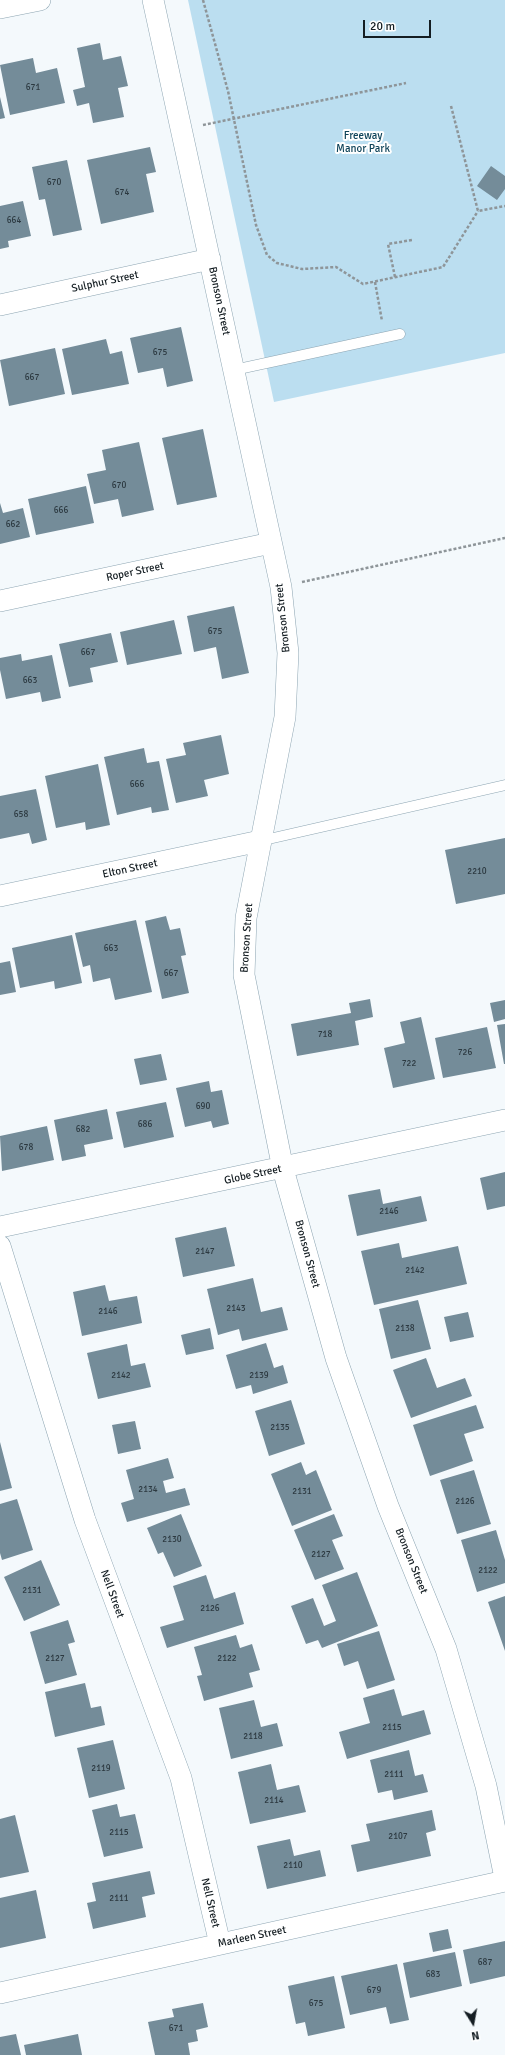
<!DOCTYPE html>
<style>
body{margin:0}
#map{position:relative;width:505px;height:2055px;overflow:hidden;background:#f4f9fc;font-family:Signika,sans-serif}
canvas{display:block}
.north{position:absolute;left:453px;top:2003px;width:40px;height:40px;-webkit-text-stroke:3px #fff;paint-order:stroke;rotate:169deg;font-size:11px;font-weight:700;line-height:16px;text-align:center;color:#141d22}
.north::after{content:'';display:block;margin:auto;width:14px;height:18px;background:#141d22;clip-path:polygon(50% 0,100% 100%,50% 72%,0 100%)}
.scale{position:absolute;left:363px;top:20px;width:68px;height:18px;box-sizing:border-box;border:2px solid #141d22;border-top:0;padding-left:5px;font-size:12px;line-height:14px;white-space:nowrap;color:#141d22;-webkit-text-stroke:3px #fff;paint-order:stroke}
</style>
<div id="map">
<canvas width="505" height="2055"></canvas>
<div class="north">N</div>
<div class="scale">20 m</div>
</div>
<script>
const c = document.querySelector('canvas').getContext('2d');
c.lineJoin = 'round';
function paint(path, color) { c.fillStyle = color; c.fill(path, 'evenodd'); }
const shape = rows => new Path2D(rows.map(r => 'M' + r).join(''));
function stroke(path, color, width, dash) { c.strokeStyle = color; c.lineWidth = width; c.lineCap = dash ? 'butt' : 'round'; c.setLineDash(dash || []); c.stroke(path); }
function label(font, color, halo, rows, align = 'center') {
  c.font = font + ' Signika,sans-serif'; c.lineWidth = 4; c.setLineDash([]); c.textBaseline = 'middle'; c.strokeStyle = halo; c.fillStyle = color; for (const [text, x, y, turn = 0] of rows) {
    c.save(); c.translate(x, y); c.rotate((+turn || 0) * Math.PI / 180); c.textAlign = isNaN(turn) ? turn : align; if (halo) c.strokeText(text, 0, 0); c.fillText(text, 0, 0); c.restore();
  }
}
paint(shape([
 [188,0,505,0,505,353,274,402]
]), '#bbdef0');
paint(shape([
 [100,43,103,60,121,56,128,86,118,88,124,117,93,123,89,103,77,106,73,90,85,87,77,48],
 [33,58,36,73,57,68,65,103,10,115,0,65],
 [0,97,5,118,0,119],
 [150,147,156,172,146,174,154,212,101,224,87,160],
 [67,160,82,230,53,236,45,199,39,200,32,167],
 [491,166,505,176,505,189,497,200,477,186],
 [23,201,31,236,8,241,9,247,0,249,0,206],
 [181,327,193,381,167,387,163,368,138,373,130,338],
 [106,339,110,354,122,351,129,384,72,395,62,349],
 [55,348,65,394,9,406,0,360],
 [203,429,217,497,177,505,162,438],
 [139,442,154,510,122,517,118,499,94,504,87,474,106,470,102,450],
 [86,486,94,523,36,535,28,499],
 [0,503,3,513,23,508,30,537,0,544],
 [234,606,249,673,222,679,216,647,194,652,187,616],
 [174,620,182,654,127,665,120,632],
 [111,633,118,662,90,668,93,682,69,687,59,644],
 [21,654,22,661,52,655,61,698,42,702,40,692,6,699,0,670,0,658],
 [221,735,229,774,204,780,208,796,176,803,166,759,186,755,183,743],
 [144,748,147,763,159,761,169,810,152,813,151,807,117,815,104,757],
 [98,764,110,825,86,830,85,822,56,828,45,776],
 [36,789,47,840,32,844,29,833,0,839,0,796],
 [505,838,505,894,456,904,445,850],
 [166,916,170,930,180,928,186,955,181,956,189,993,162,999,145,921],
 [136,920,152,992,115,1000,110,978,93,982,90,965,83,967,75,933],
 [72,935,82,983,55,989,54,981,20,988,12,948],
 [10,961,16,992,0,995,0,963],
 [370,999,373,1017,355,1021,359,1045,297,1056,291,1024,351,1013,349,1003],
 [505,1000,505,1019,494,1022,490,1003],
 [421,1017,435,1079,393,1088,384,1048,405,1043,400,1022],
 [505,1024,505,1064,504,1064,497,1025],
 [487,1027,496,1068,443,1078,435,1038],
 [161,1054,167,1080,140,1085,134,1059],
 [209,1081,211,1092,222,1090,229,1124,213,1128,211,1121,185,1127,176,1088],
 [166,1102,174,1137,124,1148,116,1112],
 [107,1109,113,1139,84,1145,86,1156,62,1161,54,1120],
 [47,1126,54,1160,2,1171,0,1136],
 [505,1172,505,1206,487,1210,480,1178],
 [380,1189,383,1204,421,1196,427,1221,357,1236,348,1195],
 [226,1227,235,1266,183,1277,175,1238],
 [399,1243,402,1258,458,1246,467,1284,374,1305,361,1251],
 [253,1278,261,1312,282,1307,288,1330,242,1341,239,1329,218,1335,207,1289],
 [105,1285,109,1301,137,1296,142,1323,82,1336,73,1292],
 [418,1300,431,1349,391,1359,379,1309],
 [468,1312,474,1337,450,1342,444,1317],
 [210,1328,214,1349,186,1355,181,1335],
 [266,1343,274,1368,283,1365,288,1383,253,1394,251,1385,236,1389,226,1355],
 [127,1344,131,1366,145,1363,151,1387,98,1399,87,1353],
 [426,1358,437,1388,465,1378,472,1396,411,1418,393,1370],
 [291,1400,305,1444,269,1456,255,1411],
 [476,1405,484,1428,464,1434,473,1461,430,1476,413,1425],
 [135,1421,141,1449,118,1454,112,1425],
 [0,1442,12,1488,0,1491],
 [168,1458,174,1478,163,1481,166,1493,185,1488,190,1505,127,1522,121,1503,134,1499,126,1470],
 [301,1462,306,1475,316,1470,332,1510,292,1526,271,1474],
 [474,1470,491,1524,457,1534,440,1480],
 [17,1499,33,1550,2,1560,0,1553,0,1504],
 [181,1514,202,1566,174,1577,163,1552,158,1554,147,1528],
 [334,1514,343,1536,332,1540,344,1569,315,1580,294,1530],
 [496,1530,505,1560,505,1583,477,1592,461,1540],
 [41,1560,60,1605,24,1621,4,1577],
 [357,1572,378,1626,322,1648,318,1640,306,1644,291,1606,313,1598,324,1626,336,1621,322,1585],
 [206,1575,214,1599,235,1592,244,1624,167,1648,160,1627,184,1620,173,1586],
 [505,1596,505,1651,488,1602],
 [68,1620,75,1642,68,1644,77,1675,45,1684,30,1632],
 [379,1631,395,1680,367,1689,358,1661,344,1666,337,1644],
 [236,1635,240,1648,252,1644,260,1670,249,1673,253,1687,204,1701,197,1676,202,1675,194,1647],
 [85,1683,91,1708,101,1706,105,1725,55,1737,45,1692],
 [394,1689,402,1716,424,1710,431,1734,347,1759,339,1732,370,1723,363,1698],
 [254,1700,261,1727,277,1723,283,1746,231,1759,219,1708],
 [113,1740,125,1789,89,1798,77,1748],
 [409,1750,415,1776,423,1774,428,1792,394,1800,392,1790,378,1793,370,1760],
 [271,1764,277,1790,299,1785,306,1812,250,1824,238,1772],
 [117,1804,120,1817,135,1814,143,1848,104,1857,92,1810],
 [432,1810,436,1830,426,1833,431,1856,357,1872,351,1845,370,1841,366,1824],
 [15,1815,29,1872,0,1878,0,1819],
 [290,1839,294,1856,320,1850,326,1876,267,1889,257,1846],
 [150,1871,155,1894,142,1897,146,1917,93,1929,87,1903,96,1901,92,1883],
 [36,1890,46,1938,0,1948,0,1898],
 [448,1929,452,1948,433,1952,429,1933],
 [505,1941,505,1976,470,1984,463,1950],
 [455,1952,462,1986,410,1998,403,1963],
 [397,1964,409,2020,390,2024,386,2007,350,2015,341,1976],
 [334,1976,345,2028,308,2036,305,2022,296,2024,288,1986],
 [203,2003,208,2027,196,2030,198,2041,188,2043,190,2055,155,2055,148,2022,174,2017,172,2009],
 [16,2034,21,2055,0,2055,0,2037],
 [78,2034,82,2055,26,2055,24,2045]
]), '#748c99');
const lane = shape([
 [234,370,400,334],
 [260,841,505,785]
]);
const street = shape([
 [153,0,281,587,288,653,285,717,246,918,244,975,283,1169,336,1358,388,1506,446,1649,486,1786,505,1878],
 [0,8,40,0],
 [0,305,210,259],
 [0,601,271,543],
 [0,896,260,841],
 [0,1227,505,1120],
 [0,1246,85,1520,181,1778,220,1944],
 [0,1993,505,1881]
]);
stroke(lane, '#8da5b2', 11);
stroke(street, '#8da5b2', 22);
stroke(shape([
 [203,0,228,91,256,225,267,255,277,263,302,269,336,267,363,284,443,267,478,211],
 [451,106,478,211,505,206],
 [203,125,406,83],
 [395,277,388,244,412,240],
 [375,282,382,321],
 [302,582,505,538]
]), '#8e9599', 2.5, [3, 2]);
stroke(lane, '#fff', 10);
stroke(street, '#fff', 21);
label('9px', '#2c3940', null, [
 ["671",33,88],
 ["670",54,183],
 ["674",122,193],
 ["664",14,221],
 ["675",160,353],
 ["667",32,378],
 ["670",119,486],
 ["666",61,511],
 ["662",13,525],
 ["675",215,632],
 ["667",88,653],
 ["663",30,681],
 ["666",137,785],
 ["658",21,815],
 ["2210",477,872],
 ["663",111,949],
 ["667",171,974],
 ["718",325,1035],
 ["726",465,1053],
 ["722",409,1064],
 ["690",203,1107],
 ["686",145,1125],
 ["682",83,1130],
 ["678",26,1148],
 ["2146",389,1212],
 ["2147",205,1252],
 ["2142",415,1271],
 ["2143",236,1309],
 ["2146",108,1312],
 ["2138",405,1329],
 ["2142",121,1376],
 ["2139",259,1376],
 ["2135",280,1428],
 ["2134",148,1490],
 ["2131",302,1492],
 ["2126",465,1502],
 ["2130",172,1540],
 ["2127",321,1555],
 ["2122",488,1571],
 ["2131",32,1591],
 ["2126",210,1609],
 ["2127",55,1659],
 ["2122",227,1659],
 ["2115",392,1728],
 ["2118",253,1737],
 ["2119",101,1769],
 ["2111",394,1775],
 ["2114",274,1801],
 ["2115",119,1833],
 ["2107",398,1837],
 ["2110",293,1866],
 ["2111",119,1899],
 ["687",485,1963],
 ["683",433,1975],
 ["679",374,1991],
 ["675",316,2004],
 ["671",176,2029]
]);
label('11px', '#0e4359', '#fff', [
 ["Freeway",363,136],
 ["Manor Park",363,149]
]);
label('11px', '#141d22', '#fff', [
 ["Sulphur Street",105,282,-12],
 ["Bronson Street",219,301,78],
 ["Roper Street",135,572,-12],
 ["Bronson Street",283,618,-96],
 ["Elton Street",130,869,-12],
 ["Bronson Street",247,938,-86],
 ["Globe Street",253,1175,-12],
 ["Bronson Street",307,1254,75],
 ["Bronson Street",411,1561,68],
 ["Nell Street",112,1594,70],
 ["Nell Street",210,1903,77],
 ["Marleen Street",252,1937,-12]
]);
</script>
